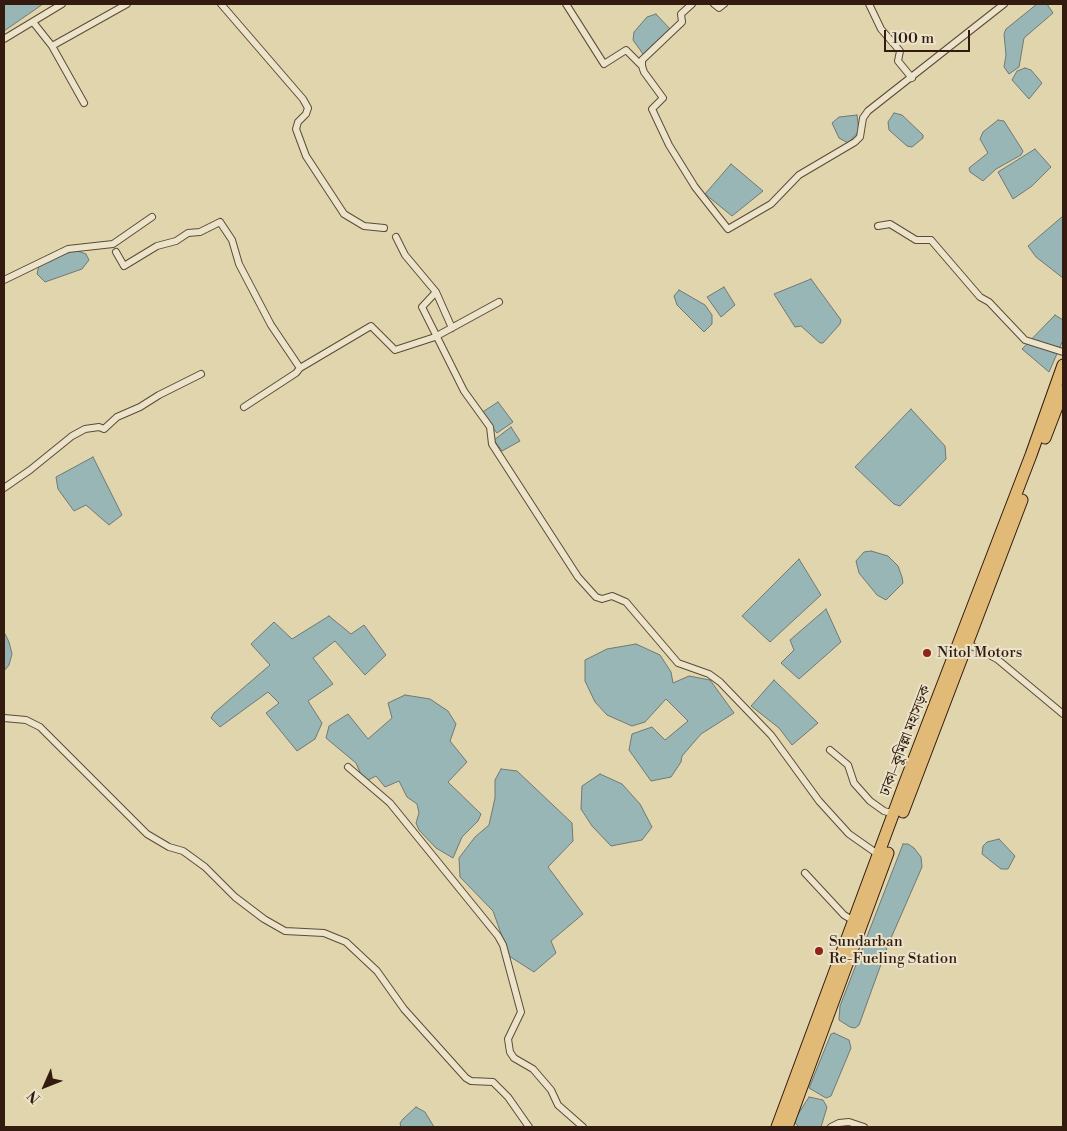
<!DOCTYPE html>
<meta charset="utf-8">
<style>
body{margin:0}
#map{position:relative;width:1067px;height:1131px;overflow:hidden;background:#e0d5ad;font-family:"Libre Bodoni",serif}
canvas{display:block}
.frame{position:absolute;inset:0;border:5px solid #331b0f;pointer-events:none}
.north{position:absolute;left:20px;top:1061px;width:50px;height:50px;-webkit-text-stroke:4px #ebe4ca;paint-order:stroke;rotate:226deg;font-size:14px;font-weight:700;line-height:20px;text-align:center;color:#331b0f}
.north::after{content:'';display:block;margin:auto;width:18px;height:22px;background:#331b0f;clip-path:polygon(50% 0,100% 100%,50% 72%,0 100%)}
.scale{position:absolute;left:884px;top:30px;width:86px;height:22px;box-sizing:border-box;border:2px solid #331b0f;border-top:0;padding-left:6px;font-size:15px;line-height:18px;white-space:nowrap;color:#331b0f;-webkit-text-stroke:4px #ebe4ca;paint-order:stroke}
</style>
<div id="map">
<canvas width="1067" height="1131"></canvas>
<div class="frame"></div>
<div class="north">N</div>
<div class="scale">100 m</div>
</div>
<script>
const c = document.querySelector('canvas').getContext('2d');
c.lineJoin = 'round';
function paint(path, color) { c.fillStyle = color; c.fill(path, 'evenodd'); }
const shape = rows => new Path2D(rows.map(r => 'M' + r).join(''));
function stroke(path, color, width, dash) { c.strokeStyle = color; c.lineWidth = width; c.lineCap = dash ? 'butt' : 'round'; c.setLineDash(dash || []); c.stroke(path); }
function label(font, color, halo, rows, align = 'center') {
  c.font = font + ' "Libre Bodoni","Noto Serif Bengali",serif'; c.lineWidth = 4; c.setLineDash([]); c.textBaseline = 'middle'; c.strokeStyle = halo; c.fillStyle = color; for (const [text, x, y, turn = 0] of rows) {
    c.save(); c.translate(x, y); c.rotate((+turn || 0) * Math.PI / 180); c.textAlign = isNaN(turn) ? turn : align; if (halo) c.strokeText(text, 0, 0); c.fillText(text, 0, 0); c.restore();
  }
}
const water = shape([
 [4,4,43,4,4,31,4,4],
 [1037,4,1047,4,1053,13,1024,38,1019,67,1009,74,1004,67,1006,55,1004,34,1006,29,1037,4],
 [656,14,670,29,643,54,633,40,634,32,647,17,656,14],
 [1025,68,1031,70,1042,83,1029,99,1012,80,1017,71,1025,68],
 [894,113,902,115,923,135,923,138,912,147,907,146,889,130,888,122,894,113],
 [857,115,859,131,848,143,839,138,832,123,839,117,857,115],
 [998,120,1004,121,1023,151,1021,155,996,169,983,181,970,172,969,168,988,153,980,139,983,132,998,120],
 [1035,149,1051,167,1032,186,1013,199,998,172,1035,149],
 [731,164,763,191,732,216,705,194,731,164],
 [1063,216,1063,278,1036,257,1028,246,1063,216],
 [75,250,86,254,89,260,82,269,45,282,37,274,39,265,75,250],
 [811,279,841,320,840,324,823,343,820,343,801,326,795,327,774,294,811,279],
 [724,287,735,305,721,317,707,297,724,287],
 [679,290,705,305,712,315,712,324,704,332,677,305,674,296,679,290],
 [1055,315,1063,320,1063,340,1049,372,1022,349,1055,315],
 [498,402,513,422,497,433,481,413,498,402],
 [911,409,945,446,946,459,900,506,894,504,855,467,911,409],
 [511,427,520,441,502,451,494,440,511,427],
 [93,457,122,515,109,525,86,505,74,511,58,489,56,477,93,457],
 [871,551,888,556,898,566,902,577,903,583,886,600,877,595,859,573,856,561,864,552,871,551],
 [799,559,821,595,770,642,742,616,799,559],
 [826,609,841,642,799,679,781,663,794,650,790,640,826,609],
 [329,616,351,634,364,625,386,655,365,675,335,641,313,658,333,684,308,701,322,723,315,739,297,751,266,713,279,703,268,692,220,727,211,718,214,713,270,665,251,644,274,622,292,639,329,616],
 [4,632,9,642,12,654,9,665,4,671,4,632],
 [636,644,660,655,671,672,673,683,689,676,710,680,734,713,701,734,682,756,681,762,671,777,651,781,629,750,632,734,652,727,665,740,688,721,666,699,645,722,632,726,607,715,595,702,585,681,585,660,607,649,636,644],
 [774,680,818,723,792,745,779,728,751,706,774,680],
 [405,695,430,699,448,711,456,724,450,741,467,762,448,782,481,814,478,821,462,837,453,858,436,848,419,830,416,823,419,813,417,804,407,797,399,781,385,787,376,776,368,780,362,777,356,763,326,738,329,726,348,714,368,739,392,718,388,703,405,695],
 [501,769,517,771,572,823,573,841,548,867,583,914,551,941,556,953,534,972,509,956,493,911,460,877,459,858,475,837,489,825,495,798,495,780,501,769],
 [600,774,622,784,640,804,652,827,642,840,611,846,592,826,581,809,582,786,600,774],
 [999,839,1015,856,1008,869,1001,869,982,854,983,846,987,842,999,839],
 [903,844,908,844,914,848,921,857,922,867,888,945,859,1025,855,1028,850,1027,839,1020,840,1006,903,844],
 [834,1033,849,1040,851,1048,831,1096,826,1098,809,1088,831,1034,834,1033],
 [809,1097,823,1100,827,1107,821,1127,799,1127,795,1123,795,1119,809,1097],
 [416,1107,425,1112,434,1127,401,1127,400,1123,403,1119,416,1107]
]);
paint(water, '#98b6b5');
stroke(water, '#707873', 1);
const street = shape([
 [221,4,303,99,308,108,306,114,298,122,296,129,306,156,344,214,364,226,384,228],
 [566,4,604,64,626,50,642,66],
 [692,4,681,14,682,22,642,60,642,66,644,72,663,98,652,109,669,145,695,187,728,229,771,204,799,175,855,142,860,137,863,118,868,111,1004,4],
 [714,4,719,8,724,4],
 [869,4,881,29,900,51,898,61,912,78],
 [33,22,52,46,84,103],
 [4,39,62,4],
 [52,46,127,4],
 [878,226,890,224,916,240,931,240,980,297,989,302,1025,340,1063,352],
 [396,237,405,255,436,292,422,307,464,391,490,427,492,444,578,577,596,597,602,599,612,596,626,602,678,663,709,674,720,682,771,735,819,801,849,834,879,855],
 [116,252,124,266,157,246,176,241,188,233,200,232,220,222,232,240,239,264,271,325,300,368],
 [4,280,68,249,113,244,152,217],
 [436,292,452,328],
 [244,407,296,373,300,368,371,326,395,350,435,337,499,302],
 [4,488,30,470,72,436,85,429,99,427,104,429,117,417,140,407,159,395,201,374],
 [968,644,997,659,1063,714],
 [4,718,26,720,40,727,147,834,169,847,183,851,205,867,235,897,264,919,285,931,324,933,346,942,377,971,404,1009,466,1078,471,1081,493,1082,508,1097,529,1127],
 [830,750,848,765,854,783,870,801,884,811,895,814],
 [348,767,390,803,498,936,503,945,521,1012,508,1039,510,1052,514,1058,533,1069,551,1090,558,1105,583,1127],
 [805,873,844,915,854,921],
 [831,1127,839,1123,849,1122,864,1127]
]);
const highway = shape([
 [1045,438,1063,391],
 [903,812,1022,500],
 [777,1127,904,785,1031,455,1063,365],
 [787,1127,888,853]
]);
stroke(street, '#5e4a36', 8);
stroke(highway, '#331b0f', 13);
stroke(street, '#ebe4ca', 6);
stroke(highway, '#e0ba76', 11);
for (const [x, y, r, color] of [
 [927,653,5,"#8f2418"],
 [819,951,5,"#8f2418"]
]) { const dot = new Path2D(); dot.arc(x, y, r, 0, 2 * Math.PI); c.fillStyle = color; c.fill(dot); stroke(dot, '#ebe4ca', 2); }
label('15px', '#331b0f', '#ebe4ca', [
 ["Nitol Motors",937,653],
 ["Sundarban",829,942],
 ["Re-Fueling Station",829,959]
], 'left');
label('15px', '#331b0f', '#ebe4ca', [
 ["ঢাকা–কুমিল্লা মহাসড়ক",906,741,-69]
]);
</script>
